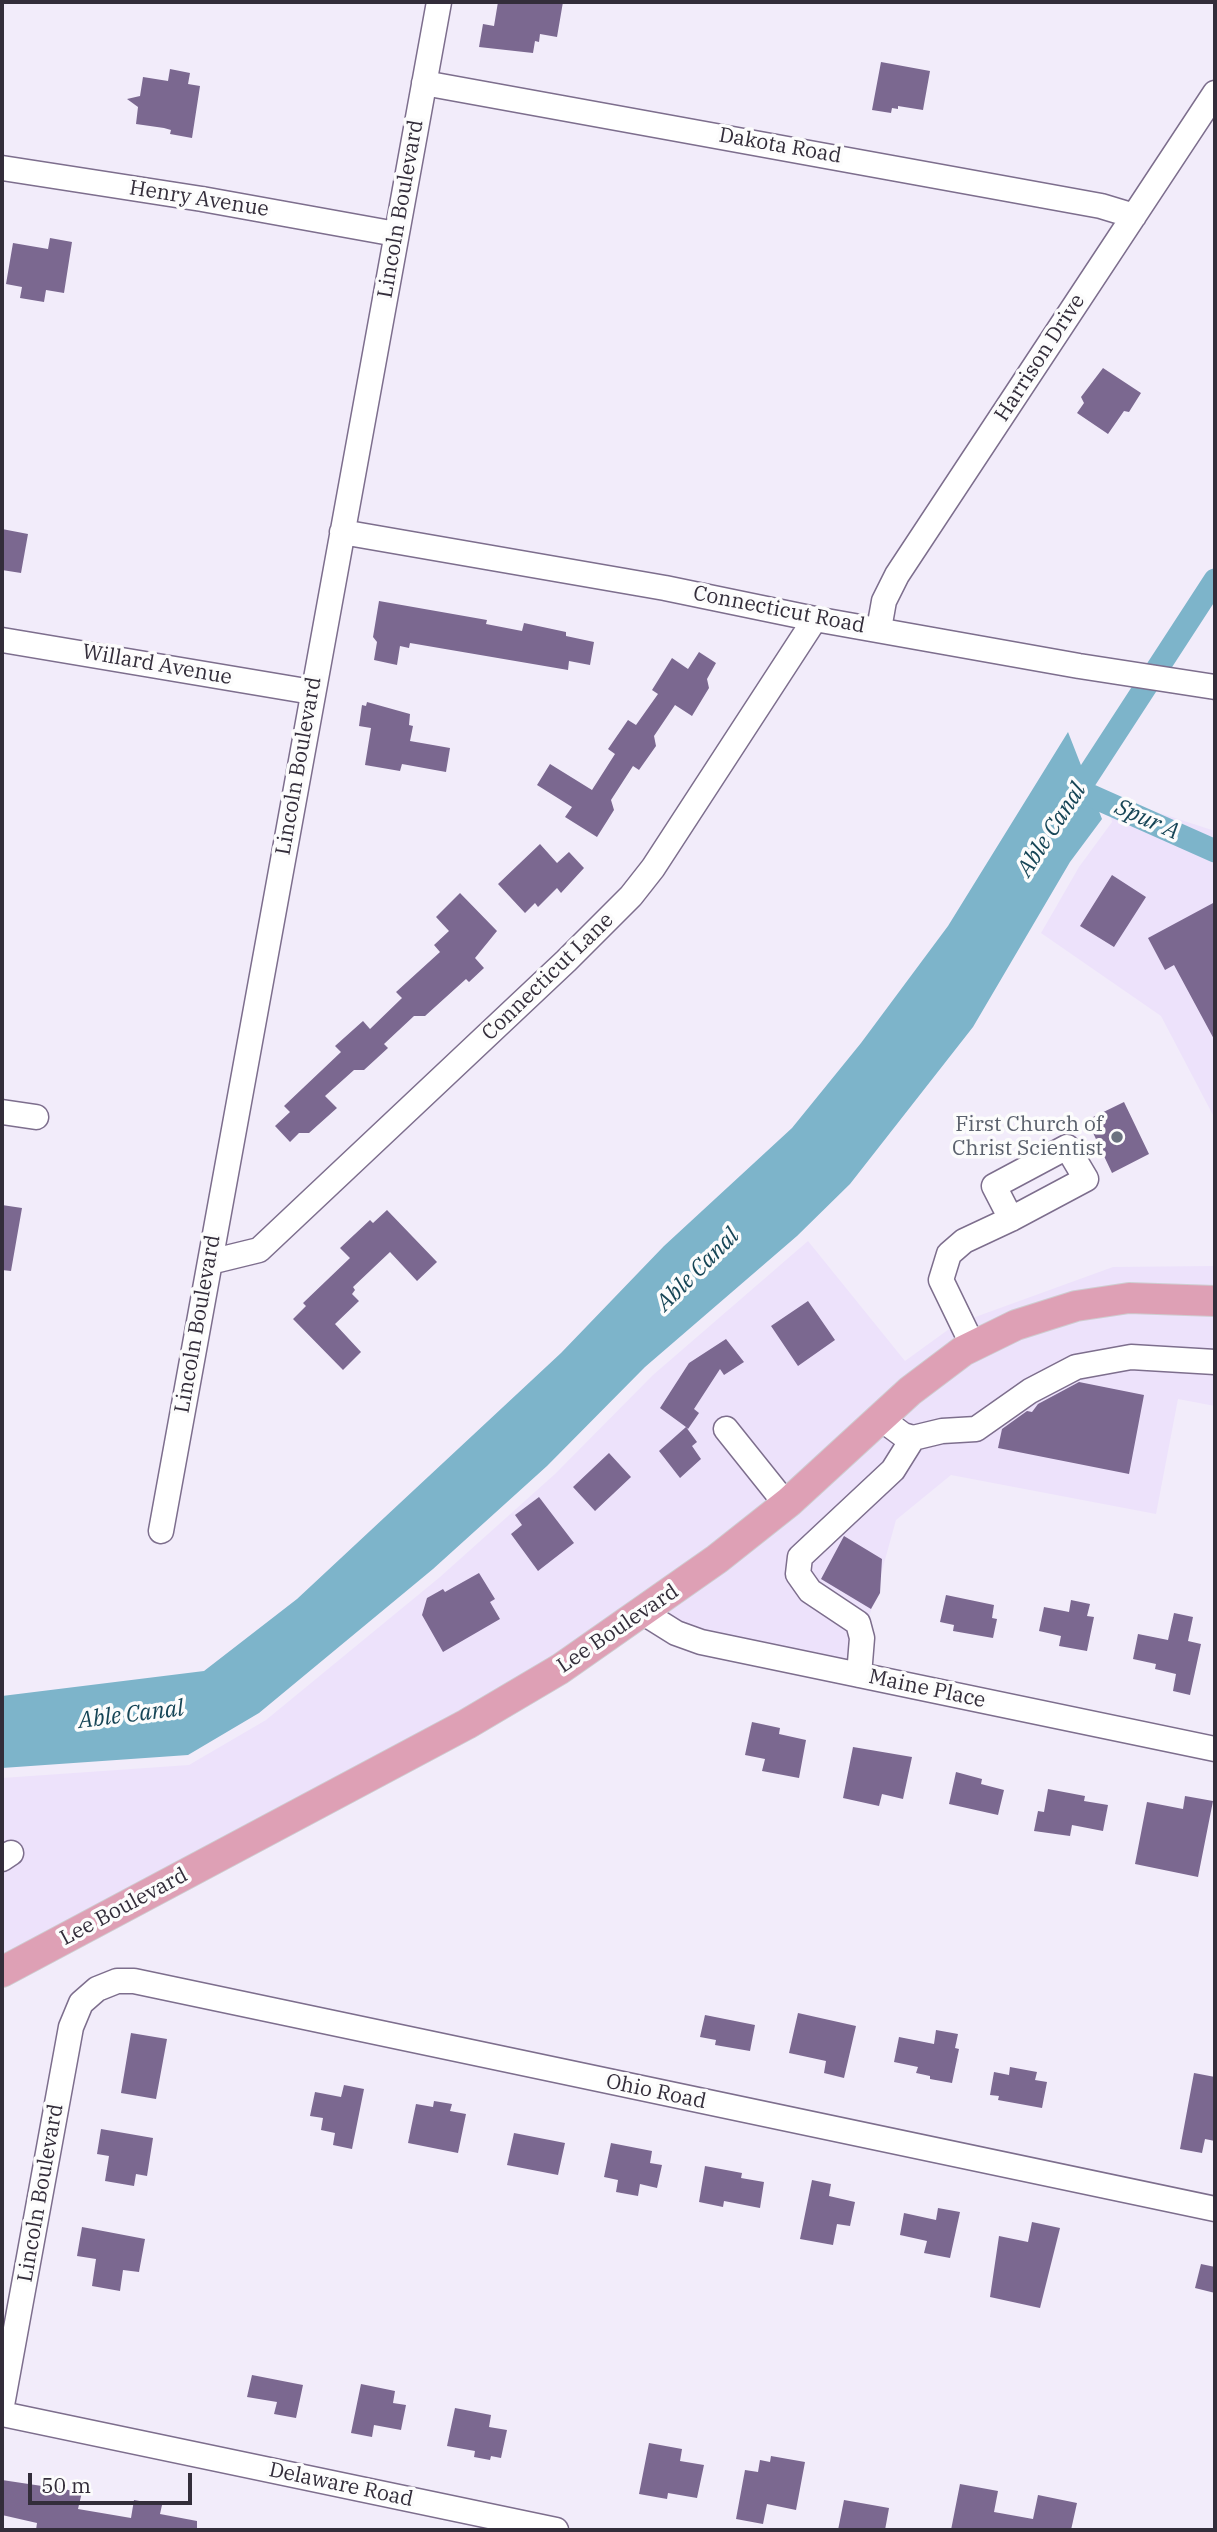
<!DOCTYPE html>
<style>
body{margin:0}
#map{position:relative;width:1217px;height:2532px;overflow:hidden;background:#f2ecfa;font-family:"IBM Plex Serif",serif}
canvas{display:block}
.frame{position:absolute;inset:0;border:4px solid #332d3a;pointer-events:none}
.scale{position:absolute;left:28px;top:2473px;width:164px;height:32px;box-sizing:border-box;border:4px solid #332d3a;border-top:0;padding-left:9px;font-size:21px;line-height:24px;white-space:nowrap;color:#332d3a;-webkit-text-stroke:5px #fcfcfc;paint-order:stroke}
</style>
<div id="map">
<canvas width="1217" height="2532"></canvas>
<div class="frame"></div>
<div class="scale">50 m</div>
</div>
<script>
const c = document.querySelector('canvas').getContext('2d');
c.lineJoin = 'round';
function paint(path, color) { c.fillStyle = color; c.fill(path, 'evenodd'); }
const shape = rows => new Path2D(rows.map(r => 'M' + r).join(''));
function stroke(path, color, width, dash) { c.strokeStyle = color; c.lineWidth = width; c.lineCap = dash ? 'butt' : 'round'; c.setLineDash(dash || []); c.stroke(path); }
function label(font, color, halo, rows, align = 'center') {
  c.font = font + ' "IBM Plex Serif",serif'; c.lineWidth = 7; c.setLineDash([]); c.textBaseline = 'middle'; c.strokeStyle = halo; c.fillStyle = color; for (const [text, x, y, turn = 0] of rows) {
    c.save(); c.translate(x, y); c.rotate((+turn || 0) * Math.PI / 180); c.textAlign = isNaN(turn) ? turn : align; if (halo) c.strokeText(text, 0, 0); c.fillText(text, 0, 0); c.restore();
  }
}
paint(shape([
 [1107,796,1215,831,1215,1119,1161,1016,1041,933,1079,867,1112,822],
 [808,1241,905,1361,956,1324,1113,1267,1215,1266,1215,1289,1071,1295,780,1493,636,1604,460,1714,2,1957,2,1778,189,1765,266,1720,440,1577,555,1474,653,1375],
 [1103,1312,1215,1312,1215,1406,1178,1399,1156,1514,951,1475,896,1520,857,1661,649,1625,947,1377,1000,1346]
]), '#ede2fb');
paint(shape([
 [1068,732,1102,819,1070,862,973,1027,850,1184,797,1236,645,1367,547,1466,433,1569,259,1713,188,1755,2,1768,2,1696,204,1671,297,1599,561,1353,664,1246,792,1128,861,1043,948,926]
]), '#7db4ca');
stroke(shape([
 [1078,790,1215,851],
 [1070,803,1215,580]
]), '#7db4ca', 23);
paint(shape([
 [498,2,563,2,557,37,540,34,539,42,535,41,533,53,479,47,483,24,494,26],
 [881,62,930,71,923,110,898,106,898,109,892,108,891,113,872,110],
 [170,69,190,73,188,84,200,86,192,138,170,134,171,130,164,128,136,124,138,107,127,99,140,96,143,77,168,81],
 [50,238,72,242,64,293,46,290,44,302,20,298,22,287,6,284,13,243,48,249],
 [1103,368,1141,393,1129,412,1124,411,1108,434,1077,413,1084,403,1081,397],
 [2,529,28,534,21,573,2,570],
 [379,601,487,620,486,624,522,631,524,623,566,632,566,636,594,642,590,665,569,661,568,670,410,643,409,648,400,646,397,665,374,660,377,642,373,637],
 [699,652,716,663,707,679,709,688,692,716,675,705,654,736,656,746,639,770,633,766,611,800,614,810,597,837,565,817,572,807,537,785,550,764,592,790,615,754,608,749,628,720,636,725,658,694,652,690,672,658,688,669],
 [367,702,410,714,409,725,413,726,410,741,450,748,446,772,402,764,400,771,365,765,371,728,359,726,362,705,366,706],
 [540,844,557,863,569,852,584,868,561,893,557,888,538,907,535,903,525,913,498,884],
 [1112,875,1146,897,1114,947,1080,926],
 [460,893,497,931,475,958,484,968,469,982,466,979,425,1016,414,1016,384,1044,388,1048,364,1070,354,1070,325,1096,337,1108,309,1133,299,1133,290,1142,275,1126,290,1112,284,1106,341,1052,335,1046,363,1021,370,1029,402,998,396,992,440,952,434,945,449,931,436,917],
 [1215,902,1215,1041,1174,965,1165,970,1148,938],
 [1124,1102,1149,1154,1112,1173,1087,1120],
 [2,1205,22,1208,11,1271,2,1270],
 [387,1210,437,1262,417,1281,390,1252,353,1287,355,1290,352,1294,359,1301,335,1324,361,1352,343,1370,293,1319,306,1306,303,1303,350,1258,340,1248,370,1220,373,1223],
 [808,1301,835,1340,798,1366,771,1326],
 [726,1339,744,1362,724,1375,720,1369,694,1409,699,1413,688,1429,686,1427,697,1442,692,1446,701,1459,680,1478,659,1451,686,1427,660,1408,689,1363],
 [1079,1382,1144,1395,1129,1474,998,1448,1002,1429,1027,1411,1032,1412,1038,1404],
 [609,1453,631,1477,595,1511,573,1487],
 [539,1497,574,1543,538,1571,511,1534,522,1525,515,1515],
 [844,1536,882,1559,880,1593,871,1609,821,1579],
 [479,1573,495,1599,490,1602,500,1619,443,1652,422,1615,427,1598,443,1589,445,1592],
 [946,1595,994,1605,992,1618,997,1619,993,1638,953,1631,954,1625,940,1622],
 [1071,1600,1090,1604,1087,1616,1094,1617,1087,1651,1059,1646,1061,1636,1039,1631,1044,1607,1069,1612],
 [1174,1613,1193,1617,1188,1641,1201,1644,1190,1695,1173,1691,1176,1674,1155,1669,1156,1664,1133,1659,1138,1634,1168,1640],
 [752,1722,780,1728,779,1734,806,1740,799,1778,762,1771,765,1759,745,1755],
 [853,1747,912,1757,903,1799,882,1794,879,1806,843,1798],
 [956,1772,982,1779,981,1784,1004,1790,998,1815,949,1804],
 [1048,1789,1085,1796,1084,1801,1108,1805,1103,1831,1072,1825,1070,1836,1034,1831,1038,1811,1044,1812],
 [1185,1796,1213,1801,1198,1877,1135,1864,1147,1802,1183,1809],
 [798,2013,856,2026,844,2078,824,2073,826,2061,789,2053],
 [705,2015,755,2025,750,2051,715,2045,716,2040,700,2037],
 [936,2030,958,2034,955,2048,959,2049,952,2083,930,2079,930,2076,916,2073,918,2067,894,2062,899,2037,934,2044],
 [131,2033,167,2039,156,2099,121,2093],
 [1010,2067,1037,2072,1035,2080,1047,2082,1042,2108,998,2100,999,2096,990,2095,994,2072,1009,2075],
 [1194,2073,1215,2077,1215,2141,1205,2139,1202,2153,1180,2149],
 [344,2085,364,2089,352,2149,333,2145,335,2133,321,2130,323,2118,310,2116,315,2092,341,2097],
 [434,2101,452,2104,450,2111,466,2114,458,2153,408,2143,416,2104,433,2107],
 [101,2129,153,2138,147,2176,136,2174,134,2186,105,2181,109,2156,97,2154],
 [514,2133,565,2143,558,2175,507,2165],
 [611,2143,652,2151,650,2163,662,2165,657,2188,640,2184,638,2196,616,2192,618,2180,604,2177],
 [705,2166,742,2173,741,2178,764,2182,760,2208,724,2201,723,2207,699,2202],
 [812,2180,831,2184,829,2196,855,2202,850,2226,837,2224,833,2245,800,2239],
 [938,2208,960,2212,950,2258,924,2253,927,2241,900,2235,904,2213,936,2220],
 [1032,2222,1060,2228,1040,2308,990,2297,999,2236,1028,2242],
 [82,2227,145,2239,139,2272,123,2270,120,2291,92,2286,96,2259,77,2256],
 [1201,2264,1215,2267,1215,2293,1195,2288],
 [252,2375,303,2385,296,2418,274,2414,277,2402,247,2397],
 [361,2384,395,2391,393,2403,406,2405,401,2430,374,2425,372,2437,351,2433],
 [455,2408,491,2415,489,2427,507,2430,501,2458,491,2456,490,2460,474,2457,475,2451,447,2446],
 [649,2443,682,2449,680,2461,704,2465,697,2498,668,2493,667,2499,639,2494],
 [771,2456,805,2462,796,2510,767,2504,763,2524,736,2519,745,2470,758,2472,760,2460,770,2462],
 [2,2480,82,2492,78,2509,131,2518,134,2500,162,2505,160,2514,197,2521,197,2530,36,2530,37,2523,2,2515],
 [960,2484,998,2491,994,2512,1033,2519,1038,2495,1077,2503,1071,2530,951,2530],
 [844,2500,889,2508,885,2530,838,2530]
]), '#7b6890');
const minor = shape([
 [424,83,1101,206,1134,216],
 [2,168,202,199,396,234],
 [342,532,665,588,815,619,1079,666,1215,687],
 [879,629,884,601,897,575,1215,93],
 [2,640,312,692],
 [2,1112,36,1117],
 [210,1262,259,1250,566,961,631,896,653,868,815,619],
 [973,1346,941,1280,949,1254,964,1241,1011,1219,1086,1179,1067,1147,994,1186,1011,1219],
 [880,1418,903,1435,913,1438,942,1431,976,1429,1030,1391,1076,1367,1131,1357,1215,1362],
 [726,1429,786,1504],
 [161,1531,439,2],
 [644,1613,676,1633,701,1642,1215,1749],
 [859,1675,862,1638,858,1623,810,1591,798,1574,800,1557,893,1470,913,1438],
 [2,1859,11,1853],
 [2,2405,71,2027,81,2003,97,1989,117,1981,134,1981,1215,2209],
 [2,2414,556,2530]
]);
const major = shape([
 [2,1972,467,1724,560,1669,717,1559,789,1502,910,1391,963,1351,1016,1325,1076,1306,1129,1298,1215,1301]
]);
stroke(minor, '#7d6e8d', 27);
stroke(major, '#cecdd0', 32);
stroke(minor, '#fff', 24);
stroke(major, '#dea0b5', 30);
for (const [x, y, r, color] of [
 [1117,1137,7,"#6b7280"]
]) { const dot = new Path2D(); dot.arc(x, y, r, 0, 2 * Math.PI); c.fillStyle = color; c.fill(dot); stroke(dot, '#fcfcfc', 2.5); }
label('21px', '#332d3a', '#fcfcfc', [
 ["Dakota Road",780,146,10],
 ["Henry Avenue",199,199,9],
 ["Lincoln Boulevard",401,209,-80],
 ["Harrison Drive",1040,358,-57],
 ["Connecticut Road",779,610,11],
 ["Willard Avenue",157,665,10],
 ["Lincoln Boulevard",299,766,-80],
 ["Connecticut Lane",548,977,-44],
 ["Lincoln Boulevard",198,1324,-80],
 ["Lee Boulevard",618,1629,-34],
 ["Maine Place",927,1689,12],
 ["Lee Boulevard",124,1907,-28],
 ["Ohio Road",656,2092,12],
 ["Lincoln Boulevard",41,2193,-80],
 ["Delaware Road",341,2485,12]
]);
label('21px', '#5b616d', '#fcfcfc', [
 ["First Church of",1103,1125],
 ["Christ Scientist",1103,1149]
], 'right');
label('italic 23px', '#164556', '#fcfcfc', [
 ["Spur A",1147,820,24],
 ["Able Canal",1052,830,-57],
 ["Able Canal",698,1270,-45],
 ["Able Canal",131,1715,-7]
]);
</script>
